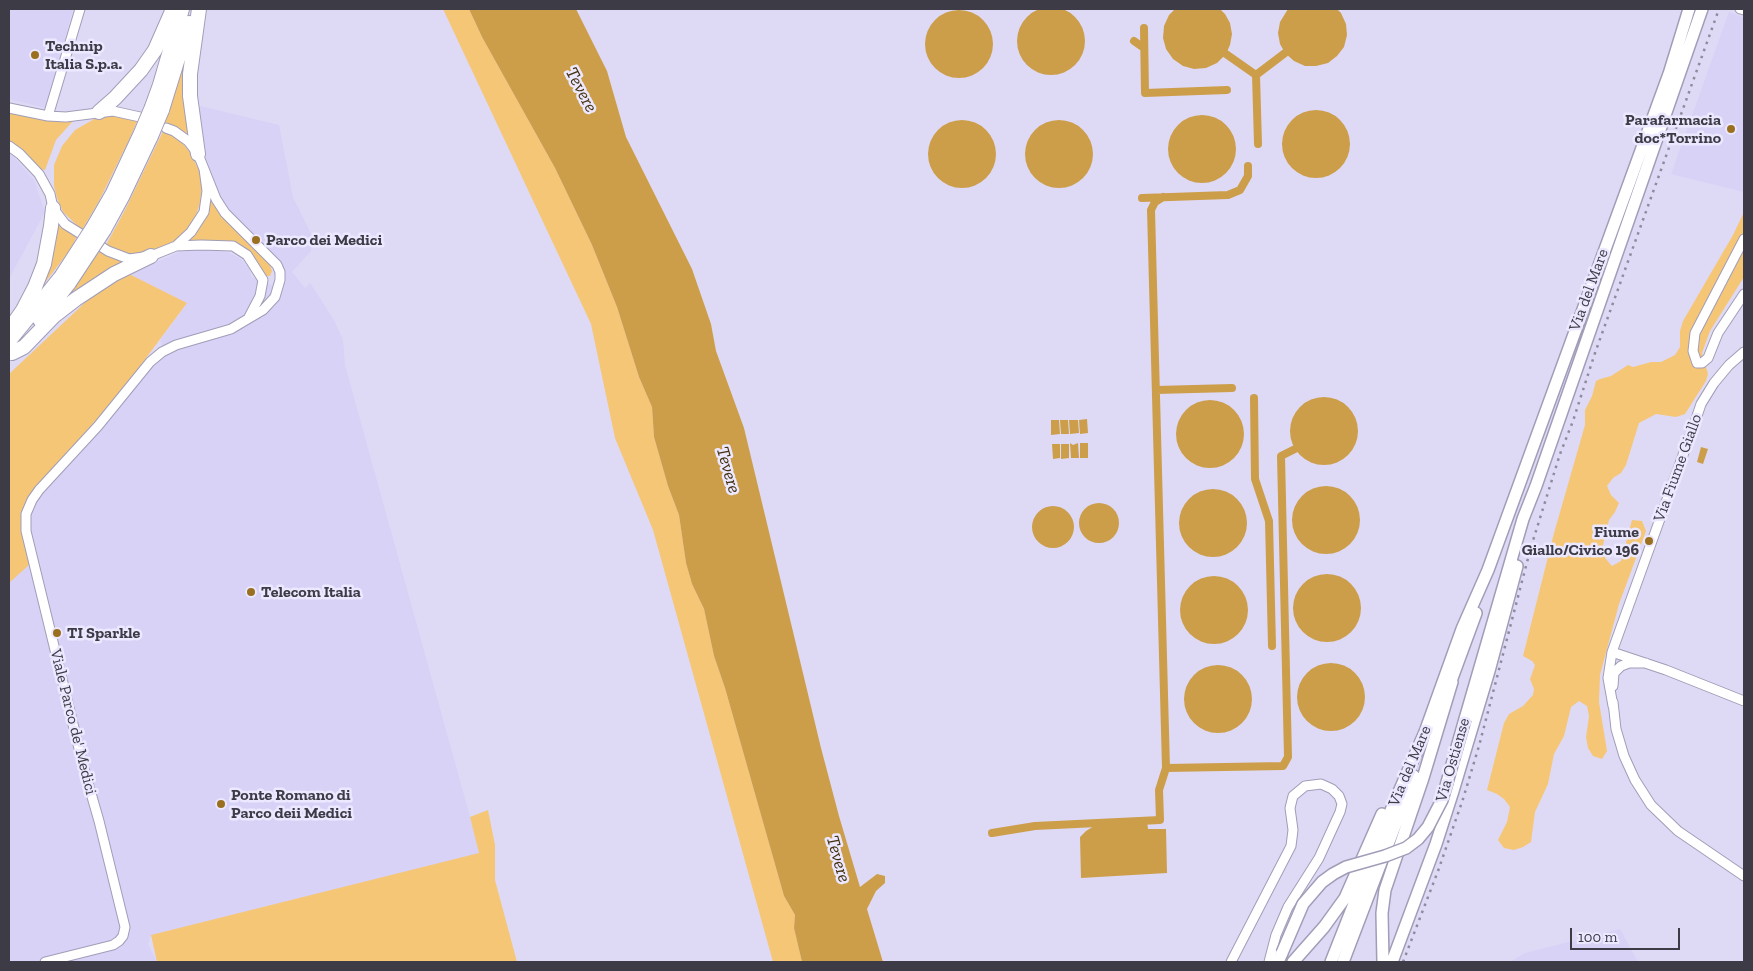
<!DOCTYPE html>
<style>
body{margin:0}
#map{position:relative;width:1753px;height:971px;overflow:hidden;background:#dedaf6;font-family:"Zilla Slab",serif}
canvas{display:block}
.frame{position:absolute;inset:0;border:10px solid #3d3b46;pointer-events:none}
.scale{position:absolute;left:1570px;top:928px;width:110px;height:22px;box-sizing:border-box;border:2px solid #3d3b46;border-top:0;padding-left:6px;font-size:15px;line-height:18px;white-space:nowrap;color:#3d3b46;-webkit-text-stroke:4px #ebe8ff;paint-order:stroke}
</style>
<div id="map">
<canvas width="1753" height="971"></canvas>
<div class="frame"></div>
<div class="scale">100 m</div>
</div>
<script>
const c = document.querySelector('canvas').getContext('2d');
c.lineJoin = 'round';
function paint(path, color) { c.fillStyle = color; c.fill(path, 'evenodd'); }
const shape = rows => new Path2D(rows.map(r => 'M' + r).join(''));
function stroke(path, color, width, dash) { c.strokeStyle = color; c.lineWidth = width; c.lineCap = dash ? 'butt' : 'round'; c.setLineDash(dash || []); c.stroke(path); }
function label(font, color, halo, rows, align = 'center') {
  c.font = font + ' "Zilla Slab",serif'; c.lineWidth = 5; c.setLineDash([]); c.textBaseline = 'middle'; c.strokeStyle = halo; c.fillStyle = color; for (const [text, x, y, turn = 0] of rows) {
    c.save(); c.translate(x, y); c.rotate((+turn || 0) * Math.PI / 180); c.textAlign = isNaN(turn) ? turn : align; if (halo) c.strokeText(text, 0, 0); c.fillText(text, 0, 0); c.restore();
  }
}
paint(shape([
 [9,9,73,9,46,108,9,99],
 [1729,12,1744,18,1744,192,1671,174],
 [196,105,279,125,293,197,312,236,311,251,292,272,305,288,310,283,334,320,343,340,345,365,480,853,151,935,148,944,157,962,9,962,9,561,32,500,162,352,161,339,187,303,129,274,180,252,202,250,228,252,241,259,249,269,252,278,263,280,277,289,277,265,225,213,204,169],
 [9,154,12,155,34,180,45,212,9,279],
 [1620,929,1638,962,1510,962,1525,953]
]), '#d7d2f6');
paint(shape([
 [443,9,469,9,482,37,555,168,592,245,617,307,639,377,652,407,654,437,668,486,679,515,686,563,692,584,704,609,714,656,725,688,784,896,795,915,794,928,802,962,773,962,653,530,615,438,591,324],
 [184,66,190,137,175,126,165,122],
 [9,110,73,121,56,140,45,170,40,169,23,150,9,140],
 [108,115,138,119,129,140,99,201,82,230,63,212,57,198,54,186,54,165,62,146,75,130,96,118],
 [164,129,177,137,189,151,199,170,202,187,200,203,196,215,189,227,179,238,162,249,144,254,126,254,106,245,125,210],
 [210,196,222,215,270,265,272,271,270,276,266,276,261,272,245,250,188,241,196,233,203,221],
 [1744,212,1744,277,1710,331,1702,353,1708,374,1706,381,1685,414,1676,417,1656,414,1639,423,1626,465,1621,473,1613,478,1607,486,1611,495,1619,503,1615,512,1609,520,1602,549,1605,558,1612,566,1621,561,1632,520,1642,521,1646,531,1619,604,1600,675,1599,702,1607,751,1602,759,1593,756,1588,748,1586,737,1589,716,1587,706,1579,701,1571,707,1564,736,1554,754,1548,784,1535,812,1531,842,1523,847,1514,850,1504,848,1498,840,1507,822,1510,807,1504,799,1497,794,1487,790,1504,723,1509,714,1523,706,1533,695,1534,689,1530,679,1535,665,1532,661,1523,656,1554,533,1585,425,1585,410,1592,396,1596,381,1600,379,1611,376,1628,365,1633,367,1651,362,1661,362,1675,355,1680,347,1680,331,1683,321,1733,235],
 [57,223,77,235,72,247,35,296],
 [101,249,106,255,126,262,69,295],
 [129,274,187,303,120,393,29,496,23,508,21,522,30,564,9,583,9,374,92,296],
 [488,810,495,845,495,880,517,962,157,962,151,935,479,853,470,817]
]), '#f5c676');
paint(shape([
 '1017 41a34 34 0 1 1 68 0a34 34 0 1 1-68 0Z',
 [469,9,576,9,607,71,626,137,692,269,711,324,716,351,744,428,821,748,839,816,860,887,877,874,885,876,885,883,876,891,867,909,883,962,802,962,794,928,795,915,784,896,725,688,714,656,704,609,692,584,686,563,679,515,668,486,654,437,652,407,639,377,617,307,592,245,555,168,482,37],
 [1175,9,1220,9,1225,14,1230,23,1232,34,1230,45,1226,54,1217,63,1206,68,1194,69,1183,66,1173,59,1166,49,1163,38,1164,26,1169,15],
 [1288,9,1337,9,1341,13,1346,24,1347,35,1344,47,1337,56,1328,63,1316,66,1305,66,1294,61,1285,53,1280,44,1278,33,1280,22],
 '925 44a34 34 0 1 1 68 0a34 34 0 1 1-68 0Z',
 '1282 144a34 34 0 1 1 68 0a34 34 0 1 1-68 0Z',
 '1168 149a34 34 0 1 1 68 0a34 34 0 1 1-68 0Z',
 '928 154a34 34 0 1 1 68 0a34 34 0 1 1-68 0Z',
 '1025 154a34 34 0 1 1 68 0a34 34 0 1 1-68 0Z',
 '1290 431a34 34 0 1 1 68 0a34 34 0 1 1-68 0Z',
 '1176 434a34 34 0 1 1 68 0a34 34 0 1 1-68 0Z',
 [1087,419,1088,433,1080,434,1079,420],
 [1051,420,1059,420,1060,434,1051,435],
 [1060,420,1068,420,1069,434,1061,434],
 [1069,420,1078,420,1079,433,1070,434],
 [1070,443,1073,445,1078,443,1079,458,1071,458],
 [1080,443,1088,443,1088,458,1080,458],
 [1052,444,1060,444,1060,458,1053,459],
 [1061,444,1069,444,1069,458,1061,459],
 [1701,447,1708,449,1703,464,1697,462],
 '1292 520a34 34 0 1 1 68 0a34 34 0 1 1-68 0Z',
 '1179 523a34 34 0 1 1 68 0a34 34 0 1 1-68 0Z',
 '1079 523a20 20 0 1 1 40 0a20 20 0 1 1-40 0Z',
 '1032 527a21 21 0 1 1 42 0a21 21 0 1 1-42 0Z',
 '1293 608a34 34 0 1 1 68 0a34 34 0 1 1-68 0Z',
 '1180 610a34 34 0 1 1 68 0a34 34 0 1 1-68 0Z',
 '1297 697a34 34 0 1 1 68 0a34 34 0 1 1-68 0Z',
 '1184 699a34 34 0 1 1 68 0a34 34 0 1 1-68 0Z',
 [1147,821,1148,829,1166,829,1167,873,1081,878,1080,837,1086,831,1099,823]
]), '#cd9e4a');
stroke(shape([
 [1144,28,1145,93,1227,90],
 [1134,41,1144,48],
 [1226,54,1256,75,1258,144],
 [1256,75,1285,53],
 [1163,197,1155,202,1151,210,1166,768],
 [1142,198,1228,195,1240,190,1248,176,1248,166],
 [1156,390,1232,388],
 [1254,398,1255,479,1269,521,1272,646],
 [992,833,1035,826,1160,820,1159,790,1166,768,1283,766,1288,757,1281,456,1295,449]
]), '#cd9e4a', 8);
const minor = shape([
 [1740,9,1744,10],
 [9,108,48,116,66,117,113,111,140,117],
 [48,116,80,9],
 [9,146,20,154,39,174,50,194,53,208,65,224,108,251,129,259,151,256,176,246,191,232,204,212,207,191,204,169,198,154,188,141,174,131,166,128],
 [1744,239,1695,333,1693,351,1697,363,1702,363,1708,358,1718,333,1744,294],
 [176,246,201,245,233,246,247,255,263,280,260,296,249,317],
 [1612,652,1666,670,1744,701],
 [1613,686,1614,673,1621,666,1629,663,1646,663],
 [1613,702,1616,729,1624,756,1635,780,1651,805,1678,831,1744,876],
 [1613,706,1608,678,1612,652,1696,419,1701,404,1714,383,1729,365,1744,352],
 [45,962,113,945,119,941,123,936,125,927,99,821,84,769,26,531,26,514,32,500,39,490,98,426,150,362,162,352,176,345,231,329,241,323,263,310,275,297,280,280,280,272,277,265,225,213,216,199,204,169],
 [1231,962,1291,846,1293,830,1290,808,1293,796,1305,786,1321,784,1332,789,1339,796,1342,804,1340,812,1319,858,1288,907,1276,935,1269,962]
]);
const major = shape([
 [1448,689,1476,613],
 [1465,719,1523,519,1536,486,1702,9],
 [1278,962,1282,953],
 [1293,962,1324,927,1345,898,1382,814],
 [1331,962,1389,815,1425,732,1462,629,1488,570,1669,74,1689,9],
 [1343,962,1414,776],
 [1383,962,1382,913,1385,890,1423,778,1452,682],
 [1392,962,1436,844,1453,791,1489,671,1517,566]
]);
const highway = shape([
 [152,107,160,85,182,9],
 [162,110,189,23],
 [99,112,115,98,141,70,155,50,173,9],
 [198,154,190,96,190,74,199,9],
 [94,226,113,193,141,133],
 [104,230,122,197,151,136],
 [40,320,69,283],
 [9,330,23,310,35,287,44,264,51,226,53,208],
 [9,341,61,277],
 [12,353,24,347,54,316,76,299,114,274,151,256]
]);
stroke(minor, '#a19db8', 11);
stroke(major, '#a19db8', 14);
stroke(highway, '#a19db8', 16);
stroke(minor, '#fff', 9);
stroke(major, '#fff', 11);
stroke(highway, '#fff', 14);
stroke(shape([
 [1403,962,1438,871,1463,799,1479,746,1531,547,1560,454,1573,421,1595,353,1719,9]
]), '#8e8b9f', 2.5, [2.5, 5]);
const majorBridge = shape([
 [1282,953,1303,904,1322,882,1333,874,1346,867,1385,856,1406,848,1418,839,1428,827,1442,800,1465,719]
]);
const highwayBridge = shape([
 [141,133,152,107],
 [151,136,162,110],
 [61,277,94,226],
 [69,283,104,230]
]);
stroke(majorBridge, '#a19db8', 14, []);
stroke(highwayBridge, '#a19db8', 16, []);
stroke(majorBridge, '#fff', 11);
stroke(highwayBridge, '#fff', 14);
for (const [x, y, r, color] of [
 [35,55,5,"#9a701e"],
 [1731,129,5,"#9a701e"],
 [256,240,5,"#9a701e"],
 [1649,541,5,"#9a701e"],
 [251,592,5,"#9a701e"],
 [57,633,5,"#9a701e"],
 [221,804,5,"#9a701e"]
]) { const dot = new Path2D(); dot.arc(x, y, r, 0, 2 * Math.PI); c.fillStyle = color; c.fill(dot); stroke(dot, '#ebe8ff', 2); }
label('bold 16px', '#3d3b46', '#ebe8ff', [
 ["Technip",45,46],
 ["Italia S.p.a.",45,64],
 ["Parafarmacia",1721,120,"right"],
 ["doc*Torrino",1721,138,"right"],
 ["Parco dei Medici",266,240],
 ["Fiume",1639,532,"right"],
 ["Giallo/Civico 196",1639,550,"right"],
 ["Telecom Italia",261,592],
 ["TI Sparkle",67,633],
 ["Ponte Romano di",231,795],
 ["Parco deii Medici",231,813]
], 'left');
label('16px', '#3d3b46', '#ebe8ff', [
 ["Via del Mare",1589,290,-70],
 ["Via Fiume Giallo",1678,468,-70],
 ["Viale Parco de' Medici",73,722,76],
 ["Via Ostiense",1453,760,-74],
 ["Via del Mare",1410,766,-67]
]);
label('italic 18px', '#45310c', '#ebe8ff', [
 ["Tevere",581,90,62],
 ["Tevere",728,470,74],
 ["Tevere",838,859,74]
]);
</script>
